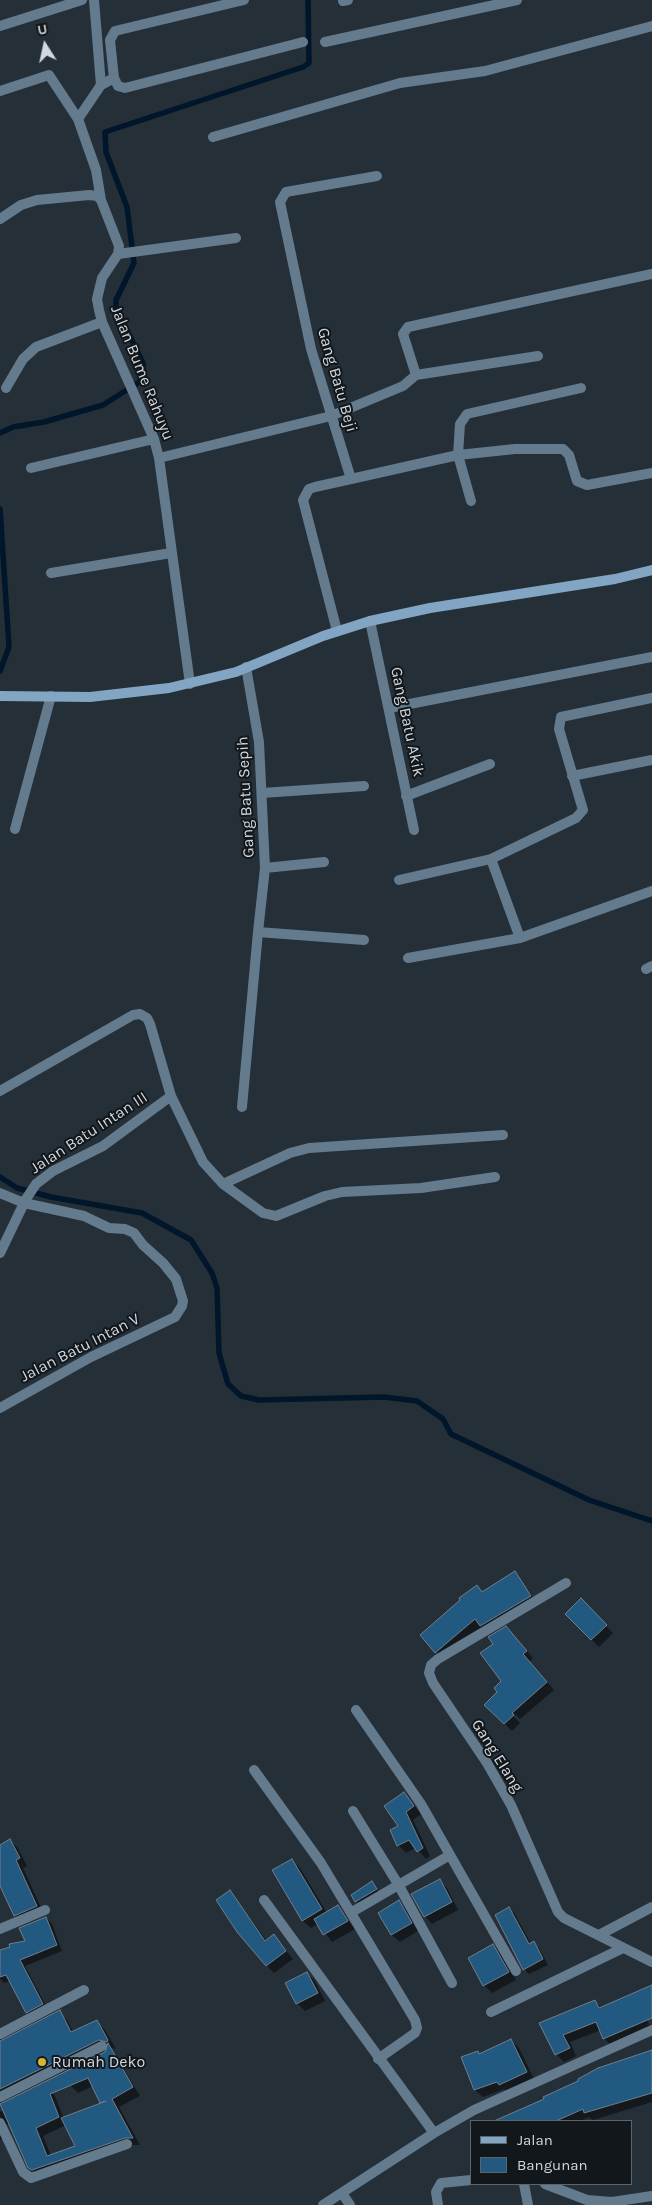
<!DOCTYPE html>
<style>
body{margin:0}
#map{position:relative;width:652px;height:2205px;overflow:hidden;background:#252f38;font-family:Karla,sans-serif}
canvas{display:block}
.legend{position:absolute;left:470px;top:2120px;width:162px;height:65px;box-sizing:border-box;background:#12171b;border:1px solid #5f6469;margin:0;padding:6px 9px;list-style:none;font-size:15px;color:#d2d8de}
.legend li{display:flex;align-items:center;gap:10px;height:25px}
.legend b{width:25px;border:1px solid #5f6469}
.north{position:absolute;left:20px;top:20px;width:50px;height:50px;-webkit-text-stroke:4px #12171b;paint-order:stroke;rotate:350deg;font-size:14px;font-weight:700;line-height:20px;text-align:center;color:#d2d8de}
.north::after{content:'';display:block;margin:auto;width:18px;height:22px;background:#d2d8de;clip-path:polygon(50% 0,100% 100%,50% 72%,0 100%)}
</style>
<div id="map">
<canvas width="652" height="2205"></canvas>
<ul class="legend">
<li><b style="height:6px;background:#81a5c3"></b>Jalan</li>
<li><b style="height:14px;background:#225981"></b>Bangunan</li>
</ul>
<div class="north">U</div>
</div>
<script>
const c = document.querySelector('canvas').getContext('2d');
c.lineJoin = 'round';
function paint(path, color) { c.fillStyle = color; c.fill(path, 'evenodd'); }
const shape = rows => new Path2D(rows.map(r => 'M' + r).join(''));
function stroke(path, color, width, dash) { c.strokeStyle = color; c.lineWidth = width; c.lineCap = dash ? 'butt' : 'round'; c.setLineDash(dash || []); c.stroke(path); }
function label(font, color, halo, rows, align = 'center') {
  c.font = font + ' Karla,sans-serif'; c.lineWidth = 4; c.setLineDash([]); c.textBaseline = 'middle'; c.strokeStyle = halo; c.fillStyle = color; for (const [text, x, y, turn = 0] of rows) {
    c.save(); c.translate(x, y); c.rotate((+turn || 0) * Math.PI / 180); c.textAlign = isNaN(turn) ? turn : align; if (halo) c.strokeText(text, 0, 0); c.fillText(text, 0, 0); c.restore();
  }
}
paint(shape([
 [515,1573,538,1604,489,1633,482,1627,444,1659,436,1652,477,1587,483,1593],
 [580,1600,613,1633,599,1647,566,1614],
 [514,1635,533,1658,529,1662,554,1690,520,1719,508,1708,507,1710,520,1723,512,1731,486,1705,499,1692],
 [404,1793,421,1814,413,1820,430,1856,426,1859,416,1848,406,1853,398,1845],
 [10,1841,18,1848,27,1866,23,1868,44,1914,22,1923,15,1915,0,1883,0,1846],
 [292,1860,300,1868,327,1913,338,1907,355,1929,332,1942,318,1924,311,1928,303,1921,274,1871],
 [439,1881,447,1888,458,1910,432,1924,425,1916],
 [372,1883,380,1893,360,1905,353,1895],
 [230,1891,267,1941,274,1936,293,1959,274,1973,266,1965],
 [399,1902,407,1910,418,1931,400,1942,392,1935,380,1913],
 [509,1908,515,1914,531,1944,533,1943,539,1948,548,1965,529,1974,524,1969],
 [46,1918,52,1924,62,1951,25,1966,48,2010,32,2018,27,2012,10,1981,4,1983,0,1979,0,1951,27,1942],
 [493,1946,500,1954,516,1980,492,1993,484,1985],
 [307,1973,315,1981,325,2001,305,2011,297,2003,287,1984],
 [595,2002,602,2008,641,2003,651,2030,612,2046,604,2038,601,2030,570,2042,576,2056,564,2062,556,2054,541,2023],
 [59,2012,67,2020,74,2033,97,2022,105,2030,116,2049,111,2048,140,2096,119,2107,140,2145,133,2145,41,2178,30,2167,9,2125,6,2124,3,2138,0,2140,0,2112,47,2088,55,2096,64,2119,102,2104,93,2086,78,2093,70,2085,106,2053,108,2047,0,2095,0,2041],
 [66,2125,77,2146,51,2156,43,2136],
 [511,2040,519,2048,534,2079,507,2092,504,2089,483,2097,475,2090,463,2058,478,2053,480,2055],
 [652,2051,652,2102,593,2120,589,2117,581,2121,506,2121,505,2118]
]), '#0007');
stroke(shape([
 [0,433,13,427,44,422,103,405,144,379,143,363,116,308,116,300,134,263,127,207,106,152,105,132,303,67,309,63,308,0],
 [0,509,9,647,0,671],
 [0,1177,17,1188,51,1197,142,1213,191,1240,212,1273,217,1288,219,1353,228,1384,241,1396,259,1400,384,1397,417,1401,443,1419,451,1434,589,1500,652,1521]
]), '#00162a', 5.5);
const building = shape([
 [515,1571,531,1596,480,1626,475,1619,435,1653,420,1635,460,1600,459,1598,477,1585,482,1592,515,1571],
 [581,1598,607,1625,591,1640,565,1614,581,1598],
 [506,1626,527,1651,523,1654,547,1682,512,1713,514,1715,504,1724,484,1705,497,1692,494,1688,501,1681,480,1653,493,1644,488,1637,506,1626],
 [404,1792,414,1806,406,1812,423,1848,417,1852,409,1840,397,1846,390,1830,398,1826,384,1806,404,1792],
 [10,1839,20,1858,16,1860,37,1906,14,1916,0,1886,0,1845,10,1839],
 [292,1859,322,1909,302,1921,272,1870,292,1859],
 [440,1879,452,1902,424,1917,411,1894,440,1879],
 [372,1881,377,1889,355,1902,351,1895,372,1881],
 [230,1890,265,1941,274,1934,286,1951,266,1966,237,1932,216,1900,230,1890],
 [399,1900,412,1923,391,1935,378,1913,399,1900],
 [338,1905,348,1921,323,1935,314,1919,338,1905],
 [509,1907,529,1944,534,1941,543,1959,523,1970,495,1915,509,1907],
 [46,1917,57,1945,20,1960,43,2004,26,2013,6,1975,0,1977,0,1950,10,1947,9,1944,25,1941,19,1928,46,1917],
 [493,1944,509,1972,483,1986,468,1958,493,1944],
 [307,1972,318,1993,296,2004,285,1983,307,1972],
 [652,1985,652,2018,603,2039,596,2022,563,2035,570,2048,555,2055,539,2023,595,2000,599,2008,652,1985],
 [60,2010,71,2032,97,2020,108,2040,107,2042,99,2040,0,2089,0,2041,60,2010],
 [511,2039,527,2072,499,2085,497,2082,474,2090,461,2057,478,2051,479,2054,511,2039],
 [108,2043,133,2087,112,2099,133,2138,125,2138,32,2170,28,2168,0,2104,105,2052,108,2043],
 [88,2078,100,2103,106,2101,61,2118,75,2146,47,2156,36,2128,59,2117,50,2094,88,2078],
 [652,2050,652,2093,584,2113,583,2109,556,2121,494,2121,544,2099,543,2097,578,2081,578,2079,598,2068,652,2050]
]);
paint(building, '#225981');
stroke(building, '#727e89', 1);
stroke(shape([
 [94,0,101,85],
 [244,0,115,31,110,40,114,78,118,86,125,88,303,42],
 [343,1,348,0],
 [0,26,82,0],
 [325,42,517,0],
 [0,91,49,75,78,119,96,170,101,200,119,246,118,254,102,278,97,299,99,310,102,322,154,439,159,458,190,684],
 [78,119,101,85,114,78],
 [213,137,400,83,485,71,652,26],
 [0,219,21,205,37,200,89,195,97,196,101,200],
 [118,254,236,238],
 [416,375,403,334,408,327,652,274],
 [6,388,23,359,36,347,102,322],
 [159,458,331,416,403,386,416,375,538,356],
 [31,468,154,439],
 [351,479,458,455,460,424,467,414,581,388],
 [471,501,458,455,515,449,563,449,569,455,577,481,587,485,652,473],
 [51,573,171,553],
 [370,621,414,830],
 [337,631,303,500,309,489,315,487,351,479,311,349,280,202,286,192,377,176],
 [246,667,259,742,265,868,324,862],
 [389,708,652,657],
 [572,776,652,760],
 [262,793,364,786],
 [406,796,490,764],
 [15,829,51,696],
 [265,868,258,932,364,940],
 [399,880,491,859],
 [520,938,652,891],
 [408,958,520,938,491,859,576,818,583,810,559,729,561,717,652,698],
 [646,969,652,966],
 [0,1091,133,1015,140,1014,147,1018,150,1024,171,1096,203,1162,223,1184,263,1213,276,1216,325,1196,342,1192,421,1188,495,1177],
 [242,1107,258,932],
 [223,1184,290,1153,309,1148,503,1135],
 [0,1193,24,1203,84,1216,109,1228,125,1229,134,1233,143,1245,163,1263,176,1279,183,1301,182,1306,175,1317,91,1357,0,1408],
 [0,1253,26,1199,36,1184,53,1171,103,1146,171,1096],
 [566,1583,438,1659,431,1665,429,1673,433,1683,487,1763,511,1805,558,1912,564,1918,652,1962],
 [356,1710,421,1804,516,1971],
 [254,1770,321,1863,415,2020,417,2028,415,2033,378,2059],
 [353,1811,398,1884,452,1983],
 [264,1900,434,2133,474,2110,652,2030],
 [352,1912,450,1855],
 [0,1929,45,1910],
 [599,1935,652,1907],
 [491,2012,623,1948],
 [0,2034,84,1990],
 [0,2097,102,2046],
 [0,2123,23,2172,31,2178,127,2144],
 [524,2184,528,2205],
 [545,2184,587,2200,612,2202,652,2196],
 [342,2193,350,2205],
 [323,2205,434,2133],
 [438,2205,436,2192,441,2183,471,2180]
]), '#647a8d', 10);
stroke(shape([
 [0,696,90,697,169,688,236,672,323,636,370,621,430,608,615,579,652,570]
]), '#81a5c3', 10);
for (const [x, y, r, color] of [
 [42,2062,5,"#d6b534"]
]) { const dot = new Path2D(); dot.arc(x, y, r, 0, 2 * Math.PI); c.fillStyle = color; c.fill(dot); stroke(dot, '#12171b', 2); }
label('16px', '#d2d8de', '#12171b', [
 ["Jalan Bume Rahuyu",142,373,68],
 ["Gang Batu Beji",337,380,74],
 ["Gang Batu Akik",407,722,78],
 ["Gang Batu Sepih",246,797,-93],
 ["Jalan Batu Intan III",89,1133,-33],
 ["Jalan Batu Intan V",80,1348,-27],
 ["Gang Elang",497,1756,58]
]);
label('16px', '#d2d8de', '#12171b', [
 ["Rumah Deko",52,2062]
], 'left');
</script>
